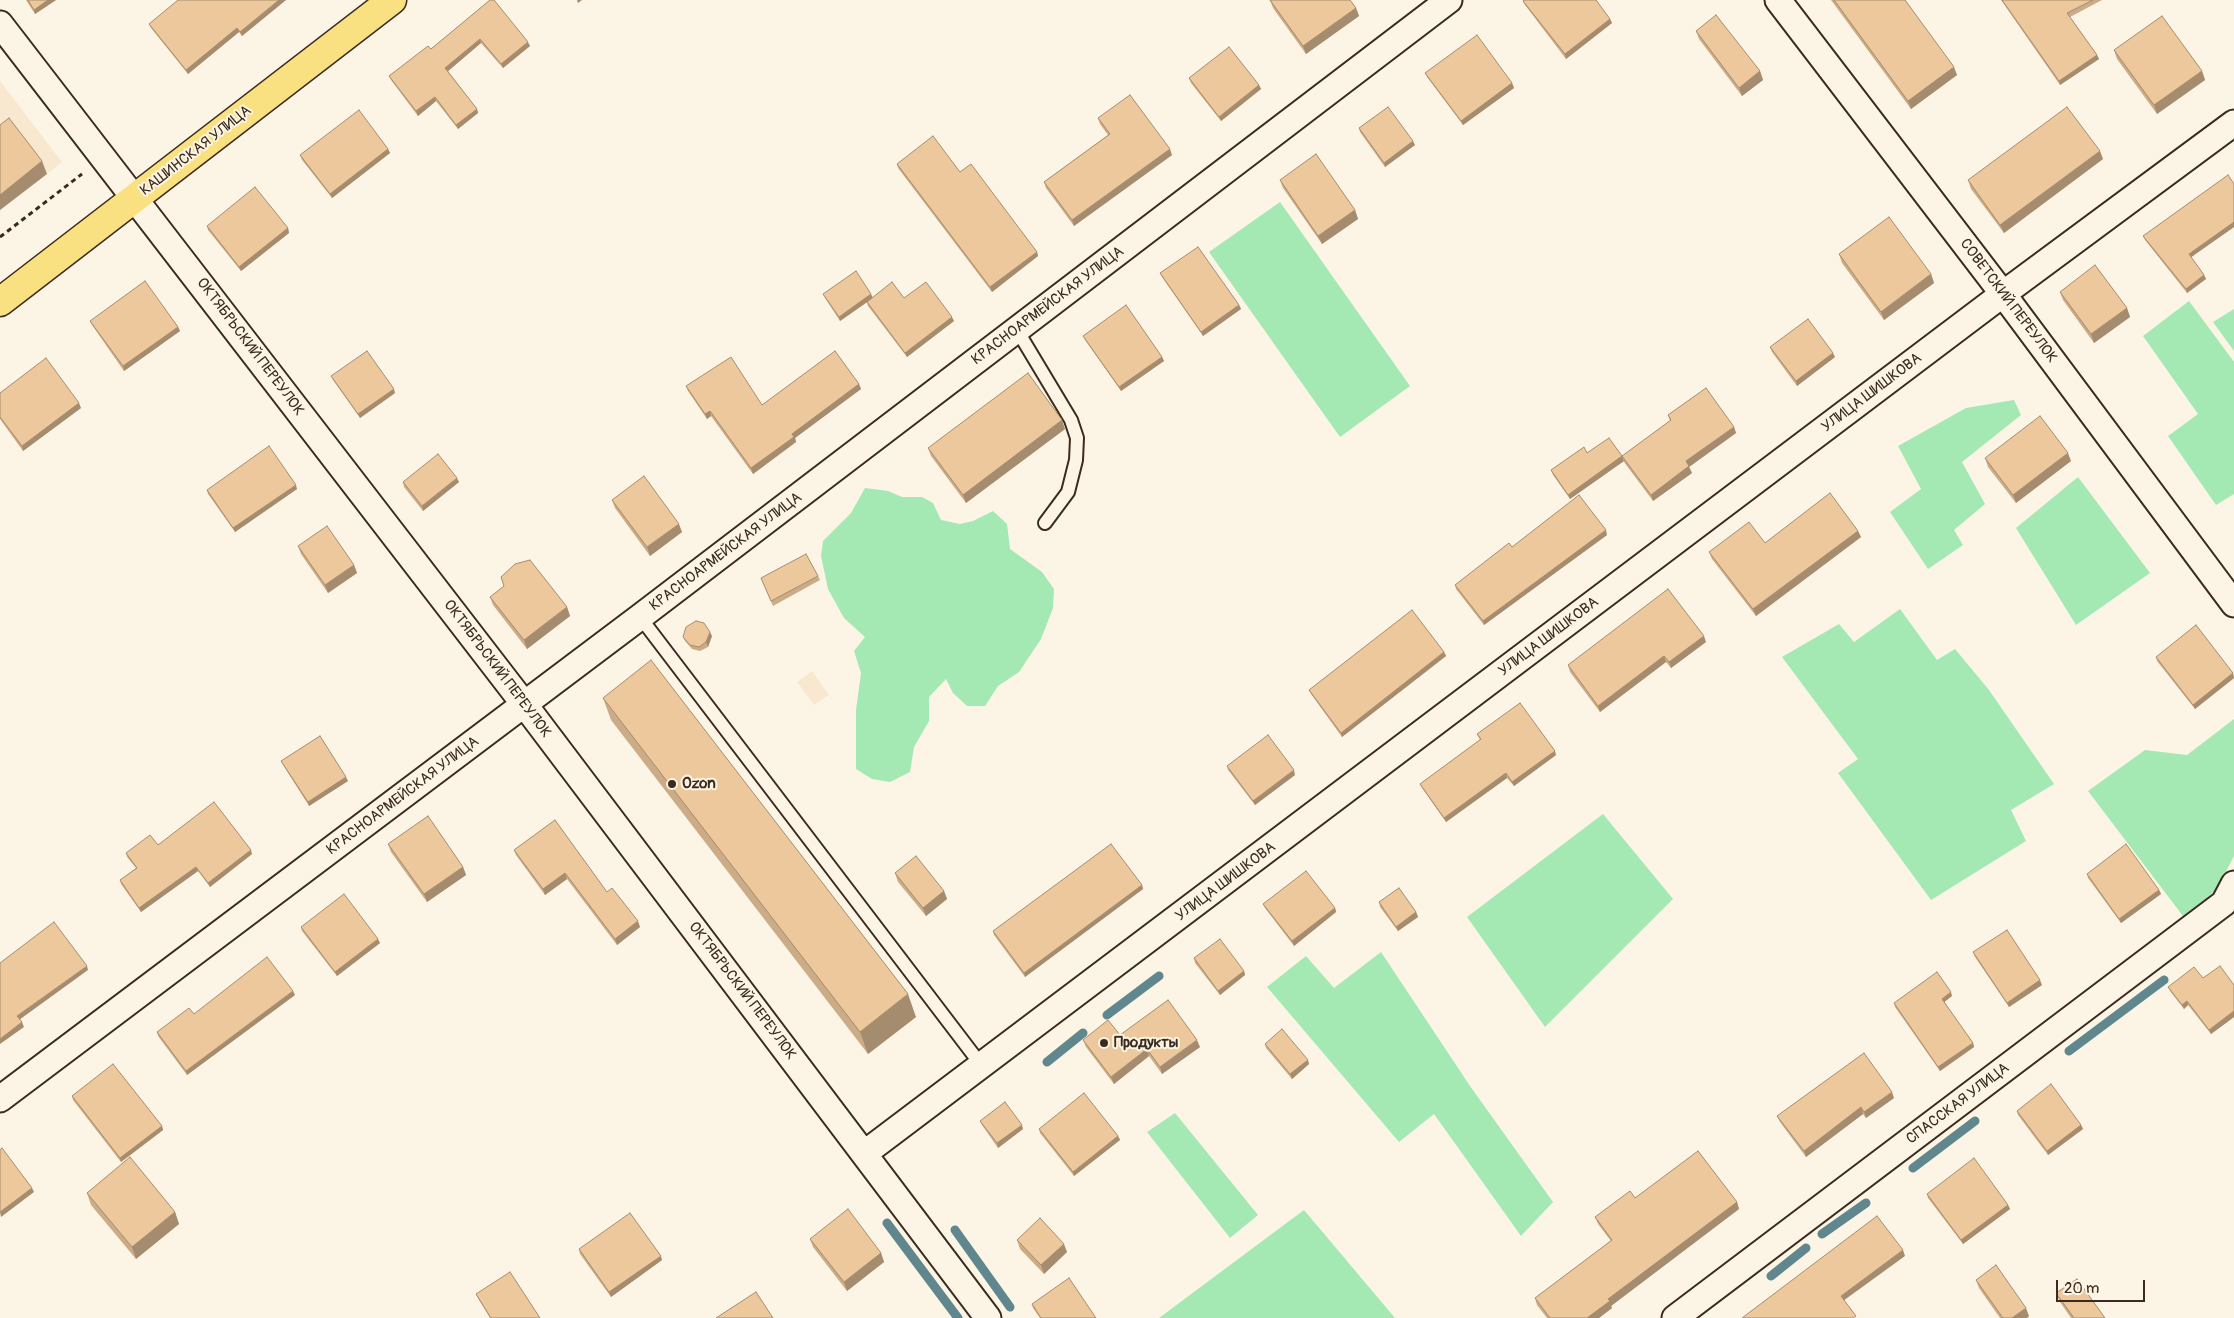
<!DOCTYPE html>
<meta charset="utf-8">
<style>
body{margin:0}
#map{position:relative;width:2234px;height:1318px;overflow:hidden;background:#fcf5e5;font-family:Pangolin,sans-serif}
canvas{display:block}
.scale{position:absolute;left:2056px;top:1280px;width:89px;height:22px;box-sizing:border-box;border:2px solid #3b2a1e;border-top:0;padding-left:6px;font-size:15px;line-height:18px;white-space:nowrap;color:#3b2a1e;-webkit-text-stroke:4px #fcf5e5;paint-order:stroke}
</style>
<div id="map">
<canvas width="2234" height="1318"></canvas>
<div class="scale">20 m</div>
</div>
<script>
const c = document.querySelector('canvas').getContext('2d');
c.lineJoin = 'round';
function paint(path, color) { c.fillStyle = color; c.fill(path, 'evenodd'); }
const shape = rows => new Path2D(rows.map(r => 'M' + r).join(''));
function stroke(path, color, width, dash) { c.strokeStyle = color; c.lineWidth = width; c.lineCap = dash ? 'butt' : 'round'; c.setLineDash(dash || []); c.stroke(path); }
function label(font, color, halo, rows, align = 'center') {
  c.font = font + ' Pangolin,sans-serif'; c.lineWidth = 4; c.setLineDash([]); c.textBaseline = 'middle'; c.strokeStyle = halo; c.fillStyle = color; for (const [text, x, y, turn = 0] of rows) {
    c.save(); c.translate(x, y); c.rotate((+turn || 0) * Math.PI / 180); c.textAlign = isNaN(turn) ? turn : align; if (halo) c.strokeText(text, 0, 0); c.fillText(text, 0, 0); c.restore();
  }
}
paint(shape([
 [0,81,62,162,0,211],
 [812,671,829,695,814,705,797,682]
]), '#f8e8cf');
paint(shape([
 [1280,202,1410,386,1340,437,1209,252],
 [2189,301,2234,362,2234,494,2216,505,2168,436,2198,414,2143,336],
 [2234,309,2234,351,2213,322],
 [2014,400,2021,415,1962,462,1985,504,1954,530,1963,545,1928,569,1890,512,1921,489,1898,446,1966,408],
 [2078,477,2150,573,2076,625,2016,528],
 [865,488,888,491,902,497,922,497,933,503,941,520,960,524,973,521,993,511,1007,524,1010,549,1042,572,1054,589,1053,608,1041,639,1019,672,998,686,985,706,967,706,953,693,946,679,929,697,929,721,914,747,910,772,890,782,872,779,856,769,856,710,861,673,854,651,865,637,844,618,828,589,821,556,823,541,851,513],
 [1900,609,1937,660,1955,649,1989,690,2054,784,2011,810,2026,841,1931,900,1838,773,1858,759,1782,657,1839,624,1854,642],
 [2234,719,2234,856,2218,887,2186,920,2088,791,2145,750,2187,755],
 [1603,814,1673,899,1545,1027,1467,917],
 [1381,952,1470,1086,1553,1202,1521,1236,1434,1114,1399,1142,1267,987,1306,956,1334,988],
 [1175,1113,1258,1215,1230,1238,1147,1132],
 [1304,1210,1395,1318,1159,1318]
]), '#a4e8b4');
stroke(shape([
 [1107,1015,1159,976],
 [2069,1051,2164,980],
 [1047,1062,1083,1033],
 [1913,1168,1975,1121],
 [887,1223,958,1318],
 [955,1230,1010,1307],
 [1822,1234,1866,1203],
 [1771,1276,1806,1248]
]), '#60878e', 9);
const service = shape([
 [1017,330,1071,420,1077,438,1076,460,1068,492,1045,523],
 [640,617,982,1066]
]);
const minor = shape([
 [1778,0,2003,294,2234,604],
 [0,24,524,704,988,1318],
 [0,1099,640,617,1449,0],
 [865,1153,2003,294,2234,123],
 [1675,1318,2224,903,2234,884]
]);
const primary = shape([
 [0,302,392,0]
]);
stroke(service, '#3b2a1e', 16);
stroke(minor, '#3b2a1e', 29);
stroke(primary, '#3b2a1e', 31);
stroke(shape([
 [0,237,82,174]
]), '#3b2a1e', 3, [5, 4]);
stroke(service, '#fcf5e5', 12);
stroke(minor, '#fcf5e5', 25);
stroke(primary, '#f9e181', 28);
paint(shape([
 [26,0,56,0,35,14],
 [286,0,242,36,239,32,188,74,151,28,149,24],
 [490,0,530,46,503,68,481,43,448,71,477,109,478,113,458,129,436,101,418,116,391,80,389,76,431,49],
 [1270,0,1356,8,1359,16,1306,54,1273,8],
 [1831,0,1905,0,1957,75,1911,109],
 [2001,0,2102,0,2070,17,2097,55,2099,59,2060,85],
 [1523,1,1610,19,1612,23,1566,59,1525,5],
 [1696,31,1760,71,1763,80,1742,96,1699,39],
 [2114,50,2202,71,2205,80,2157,114,2117,59],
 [1425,73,1512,83,1514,88,1463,125,1427,77],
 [1189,78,1259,85,1261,89,1221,121,1191,83],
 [1098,118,1172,155,1074,226,1046,188,1044,182,1108,135,1100,124],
 [1359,128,1415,145,1385,167,1360,132],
 [388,149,390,153,332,198,302,160,300,155],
 [2103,159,2004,233,1971,189,1968,180],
 [897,164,960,172,1037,252,1038,256,992,292,898,168],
 [1280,180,1355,210,1358,219,1322,244,1283,188],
 [2234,184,2234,227,2191,257,2204,275,2206,279,2187,293,2145,240,2143,236],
 [207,226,288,228,289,233,241,271,208,230],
 [1839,254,1931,274,1934,283,1884,320,1842,263],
 [1160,273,1239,305,1241,309,1203,336,1162,277],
 [2060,292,2127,308,2130,317,2094,343,2063,300],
 [823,294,873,297,904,298,954,321,907,357,868,306,867,302,840,321,825,298],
 [90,321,178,327,180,331,124,371,92,325],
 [1083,336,1162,357,1164,361,1121,391,1085,340],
 [1770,347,1835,357,1797,386,1772,352],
 [331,376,395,393,360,418,333,380],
 [859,384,861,389,795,438,796,442,753,474,711,416,707,419,688,391,686,386,762,405],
 [0,393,81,408,23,451,0,419],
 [1668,415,1734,427,1736,433,1689,467,1692,473,1653,501,1624,462,1622,456,1670,421],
 [1065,429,966,503,931,456,928,448],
 [1587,453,1622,456,1624,461,1570,499,1553,475,1551,470],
 [1985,458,2071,461,2016,503,1988,467],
 [403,482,459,482,423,511,404,487],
 [297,489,235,532,208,494,207,490],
 [612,500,682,532,650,556,615,508],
 [1858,531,1861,537,1756,616,1712,559,1709,552,1765,543],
 [1607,535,1484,625,1456,589,1455,585,1512,547],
 [298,546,354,565,357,573,328,593,301,554],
 [818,576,820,580,773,606,761,578],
 [490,597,567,607,570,616,527,649,493,605],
 [712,636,708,647,700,651,692,649,685,641,683,637],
 [1706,642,1671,668,1666,662,1600,712,1570,672,1568,665],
 [1444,652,1446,656,1342,737,1311,694,1309,690],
 [2156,657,2233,673,2234,678,2195,709,2157,661],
 [603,698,916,1017,868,1054,611,720],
 [1477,734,1556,755,1514,786,1507,778,1446,822,1422,788,1420,784,1480,740],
 [281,761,348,781,309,806,283,765],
 [1227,766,1295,775,1255,805,1228,770],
 [388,844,463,867,466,875,427,902,391,852],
 [158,845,252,854,210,887,198,871,141,912,121,884,120,880,136,868,127,857,126,853],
 [514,850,607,892,640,927,617,945,567,879,545,895,516,855],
 [895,873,944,891,947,899,926,916,898,882],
 [2087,874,2159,890,2161,894,2121,923,2088,878],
 [1142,885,1143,889,1025,977,994,935,993,931],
 [1379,902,1416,912,1418,917,1398,931,1380,907],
 [1263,904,1335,908,1336,912,1294,946,1265,908],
 [301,927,380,943,337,976,302,931],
 [1973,952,2042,985,2009,1007,1975,957],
 [1194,958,1244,971,1245,975,1220,995,1195,963],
 [2203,978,2234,985,2234,1017,2211,1034,2188,1005,2184,1009,2170,991,2168,987],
 [295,995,187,1075,158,1036,157,1032,194,1014],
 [1952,996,1944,1002,1973,1043,1974,1047,1940,1071,1895,1007,1894,1003],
 [1120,1035,1200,1047,1162,1074,1149,1056,1114,1084,1086,1047,1083,1040],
 [1265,1044,1309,1064,1292,1079,1266,1048],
 [72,1096,162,1126,163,1130,121,1162,73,1100],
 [1894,1098,1866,1118,1863,1114,1806,1157,1780,1122,1777,1116],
 [2017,1111,2081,1125,2083,1129,2048,1155,2018,1115],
 [980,1121,1023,1129,998,1148,982,1125],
 [1039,1129,1118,1136,1120,1140,1074,1176,1040,1133],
 [87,1193,175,1212,179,1224,136,1259,91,1205],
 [1927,1194,2008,1205,2010,1209,1963,1244,1928,1198],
 [1635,1198,1737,1202,1739,1209,1611,1306,1612,1308,1599,1318,1547,1318,1537,1305,1535,1298,1611,1241,1598,1224,1595,1217],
 [810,1239,881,1253,884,1262,847,1291,813,1247],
 [1017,1240,1067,1252,1044,1274,1020,1249],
 [579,1249,662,1260,611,1297,580,1254],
 [1976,1280,2029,1316,2027,1318,2000,1318,1979,1288],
 [2056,1293,2105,1318,2071,1318,2060,1302],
 [476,1294,540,1318,490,1318,478,1298],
 [1032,1304,1096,1318,1040,1318,1033,1308]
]), '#ccac87');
paint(shape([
 [48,0,56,0,35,14,34,10],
 [279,0,286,0,242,36,240,32],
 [577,0,582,0,578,3],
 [1356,8,1359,16,1306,54,1303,46],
 [1610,19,1612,23,1566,59,1565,54],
 [237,28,239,32,188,74,186,70],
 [480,39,481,43,447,72,445,68],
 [528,42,530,46,503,68,501,64],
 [2097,55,2099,59,2060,85,2059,81],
 [1954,67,1957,75,1911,109,1908,101],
 [1760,71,1763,80,1742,96,1739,88],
 [2202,71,2205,80,2157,114,2154,105],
 [1512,83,1514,88,1463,125,1461,121],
 [1259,85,1261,89,1221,121,1219,117],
 [435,97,436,101,418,116,416,111],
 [477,109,478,113,458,129,456,125],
 [1413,141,1415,145,1385,167,1384,163],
 [388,149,390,153,332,198,330,194],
 [1170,149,1172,155,1074,226,1072,220],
 [2100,151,2103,159,2004,233,2000,225],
 [42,161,47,174,0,210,0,195],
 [1355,210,1358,219,1322,244,1318,236],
 [2234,222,2234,227,2190,258,2189,254],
 [288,228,289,233,241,271,239,267],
 [1037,252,1038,256,992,292,990,287],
 [1931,274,1934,283,1884,320,1881,312],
 [2204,275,2206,279,2187,293,2186,289],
 [871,294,873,298,840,321,839,317],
 [1239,305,1241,309,1203,336,1201,332],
 [2127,308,2130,317,2094,343,2091,334],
 [952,317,954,321,907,357,905,353],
 [178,327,180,331,124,371,123,366],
 [1833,353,1835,357,1797,386,1796,381],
 [1162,357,1164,361,1121,391,1119,387],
 [859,384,861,389,795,438,796,442,753,474,751,468,792,434],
 [394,389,395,393,360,418,358,414],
 [79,403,81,408,23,451,22,446],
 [710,411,711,416,707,419,705,414],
 [1062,420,1065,429,966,503,963,495],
 [1734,427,1736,433,1689,467,1692,473,1653,501,1651,495,1686,461],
 [2068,453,2071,461,2016,503,2013,495],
 [1622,456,1624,461,1570,499,1568,495],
 [457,478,459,482,423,511,422,506],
 [296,485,297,489,235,532,233,528],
 [679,524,682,532,650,556,647,547],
 [1606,530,1607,535,1484,625,1483,621],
 [1858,531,1861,537,1756,616,1753,609],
 [354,565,357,573,328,593,325,585],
 [567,607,570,616,527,649,524,640],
 [710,632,712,636,708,647,706,642],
 [1704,636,1706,642,1671,668,1669,662],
 [1444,652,1446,656,1342,737,1341,733],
 [1664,656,1666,662,1600,712,1598,706],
 [2233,673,2234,678,2195,709,2193,705],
 [1555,751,1556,755,1514,786,1512,782],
 [1294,770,1295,775,1255,805,1253,801],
 [1506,773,1507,778,1446,822,1444,818],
 [346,777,348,781,309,806,308,802],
 [251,850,252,854,210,887,208,883],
 [196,867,198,871,141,912,139,908],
 [463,867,466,875,427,902,424,894],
 [565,873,567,879,545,895,543,889],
 [1142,885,1143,889,1025,977,1024,973],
 [2159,890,2161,894,2121,923,2119,919],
 [944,891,947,899,926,916,923,908],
 [1335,908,1336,912,1294,946,1292,941],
 [1416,912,1418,917,1398,931,1396,927],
 [638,921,640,927,617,945,615,939],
 [378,939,380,943,337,976,335,972],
 [87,966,88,970,19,1020,17,1016],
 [1244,971,1245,975,1220,995,1218,991],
 [2040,980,2042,985,2009,1007,2007,1003],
 [293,991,295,995,187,1075,186,1071],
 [1951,992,1952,996,1943,1003,1942,999],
 [908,994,916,1017,868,1054,860,1032],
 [2187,1001,2188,1005,2184,1009,2182,1005],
 [2234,1011,2234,1017,2211,1034,2209,1030],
 [22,1022,24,1027,0,1044,0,1039],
 [1197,1040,1200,1047,1162,1074,1160,1067],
 [1973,1043,1974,1047,1940,1071,1938,1067],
 [1147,1049,1149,1056,1114,1084,1111,1077],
 [1308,1060,1309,1064,1292,1079,1290,1074],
 [1892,1092,1894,1098,1866,1118,1864,1112],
 [1861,1107,1863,1114,1806,1157,1804,1151],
 [1022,1125,1023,1129,998,1148,997,1143],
 [2081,1125,2083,1129,2048,1155,2047,1151],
 [162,1126,163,1130,121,1162,120,1158],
 [1118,1136,1120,1140,1074,1176,1073,1172],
 [32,1188,34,1192,1,1217,0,1212],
 [1737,1202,1739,1209,1611,1306,1612,1308,1599,1318,1587,1318,1608,1299],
 [2008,1205,2010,1209,1963,1244,1961,1240],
 [175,1212,179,1224,136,1259,132,1247],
 [1064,1244,1067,1252,1044,1274,1041,1265],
 [1903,1250,1905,1256,1843,1301,1841,1296],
 [881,1253,884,1262,847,1291,844,1282],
 [661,1256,662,1260,611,1297,609,1292],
 [2026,1308,2029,1316,2027,1318,2012,1318]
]), '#a68c6e');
const building = shape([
 [28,0,48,0,34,10,28,0],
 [178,0,279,0,240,32,237,28,186,70,149,24,178,0],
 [490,0,494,0,528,42,501,64,480,39,445,68,477,109,456,125,435,97,416,111,389,76,428,46,431,49,490,0],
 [1270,0,1350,0,1356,8,1303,46,1270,0],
 [1524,0,1596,0,1610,19,1565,54,1523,1,1524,0],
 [1834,0,1905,0,1954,67,1908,101,1834,0],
 [2002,0,2093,0,2067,13,2097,55,2059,81,2002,0],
 [1716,15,1760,71,1739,88,1696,31,1716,15],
 [2162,16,2202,71,2154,105,2114,50,2162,16],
 [1477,35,1512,83,1461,121,1425,73,1477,35],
 [1229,47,1259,85,1219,117,1189,78,1229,47],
 [1130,95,1170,149,1072,220,1044,182,1110,134,1098,118,1130,95],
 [1388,107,1413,141,1384,163,1359,128,1388,107],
 [2067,107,2100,151,2000,225,1968,180,2067,107],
 [359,110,388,149,330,194,300,155,359,110],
 [9,118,42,161,0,195,0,125,9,118],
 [933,136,960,172,971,164,1037,252,990,287,897,164,933,136],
 [1316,154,1355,210,1318,236,1280,180,1316,154],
 [2228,175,2234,184,2234,222,2189,254,2204,275,2186,289,2143,236,2228,175],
 [255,187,288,228,239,267,207,226,255,187],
 [1889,217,1931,274,1881,312,1839,254,1889,217],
 [1198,247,1239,305,1201,332,1160,273,1198,247],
 [2095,265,2127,308,2091,334,2060,292,2095,265],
 [856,271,871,294,839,317,823,294,856,271],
 [145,281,178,327,123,366,90,321,145,281],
 [892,282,904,298,926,282,952,317,905,353,867,302,892,282],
 [1126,305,1162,357,1119,387,1083,336,1126,305],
 [1808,319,1833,353,1796,381,1770,347,1808,319],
 [367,351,394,389,358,414,331,376,367,351],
 [835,351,859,384,792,434,794,437,751,468,710,411,705,414,686,386,731,357,762,405,835,351],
 [46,358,79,403,22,446,0,417,0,393,46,358],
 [1028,373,1062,420,963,495,928,448,1028,373],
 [1706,388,1734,427,1686,461,1689,466,1651,495,1622,456,1671,420,1668,415,1706,388],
 [2040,416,2068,453,2013,495,1985,458,2040,416],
 [1609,438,1622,456,1568,495,1551,470,1584,447,1587,453,1609,438],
 [269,446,296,485,233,528,207,490,269,446],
 [438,454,457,478,422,506,403,482,438,454],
 [644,476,679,524,647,547,612,500,644,476],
 [1830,493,1858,531,1753,609,1709,552,1749,522,1765,543,1830,493],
 [1579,495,1606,530,1483,621,1455,585,1509,543,1512,547,1579,495],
 [327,526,354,565,325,585,298,546,327,526],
 [806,554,818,576,771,601,761,578,806,554],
 [530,560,567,607,524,640,490,597,504,586,501,577,515,564,530,560],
 [1668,589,1704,636,1669,662,1664,656,1598,706,1568,665,1668,589],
 [1412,610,1444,652,1341,733,1309,690,1412,610],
 [696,621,704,623,710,632,706,642,699,647,690,645,683,637,686,627,696,621],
 [2196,625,2233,673,2193,705,2156,657,2196,625],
 [651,660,908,994,860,1032,603,698,651,660],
 [1520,703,1555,751,1512,782,1506,773,1444,818,1420,784,1481,739,1477,734,1520,703],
 [1268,735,1294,770,1253,801,1227,766,1268,735],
 [320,736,346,777,308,802,281,761,320,736],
 [214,802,251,850,208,883,196,867,139,908,120,880,137,868,126,853,150,835,158,845,214,802],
 [428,816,463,867,424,894,388,844,428,816],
 [555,820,607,892,612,888,638,921,615,939,565,873,543,889,514,850,555,820],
 [1111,844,1142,885,1024,973,993,931,1111,844],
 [2126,844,2159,890,2119,919,2087,874,2126,844],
 [916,856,944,891,923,908,895,873,916,856],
 [1306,871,1335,908,1292,941,1263,904,1306,871],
 [1399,888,1416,912,1396,927,1379,902,1399,888],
 [344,894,378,939,335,972,301,927,344,894],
 [54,922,87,966,17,1016,22,1022,0,1039,0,963,54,922],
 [2007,930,2040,980,2007,1003,1973,952,2007,930],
 [1220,939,1244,971,1218,991,1194,958,1220,939],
 [267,957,293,991,186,1071,157,1032,189,1008,194,1014,267,957],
 [2220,966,2234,985,2234,1011,2209,1030,2187,1001,2182,1005,2168,987,2194,967,2203,978,2220,966],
 [1937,972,1951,992,1942,999,1973,1043,1938,1067,1894,1003,1937,972],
 [1168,1000,1197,1040,1160,1067,1147,1049,1111,1077,1083,1040,1108,1020,1120,1035,1168,1000],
 [1282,1029,1308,1060,1290,1074,1265,1044,1282,1029],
 [1864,1053,1892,1092,1864,1112,1861,1107,1804,1151,1777,1116,1864,1053],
 [113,1064,162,1126,120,1158,72,1096,113,1064],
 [2051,1084,2081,1125,2047,1151,2017,1111,2051,1084],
 [1084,1093,1118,1136,1073,1172,1039,1129,1084,1093],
 [1005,1102,1022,1125,997,1143,980,1121,1005,1102],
 [2,1148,32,1188,0,1212,0,1150,2,1148],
 [1698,1151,1737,1202,1608,1299,1610,1301,1587,1318,1550,1318,1535,1298,1612,1240,1595,1217,1630,1191,1635,1198,1698,1151],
 [130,1157,175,1212,132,1247,87,1193,130,1157],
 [1974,1158,2008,1205,1961,1240,1927,1194,1974,1158],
 [848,1209,881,1253,844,1282,810,1239,848,1209],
 [630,1213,661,1256,609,1292,579,1249,630,1213],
 [1877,1216,1903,1250,1841,1296,1856,1316,1853,1318,1742,1318,1877,1216],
 [1040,1218,1064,1244,1041,1265,1017,1240,1040,1218],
 [1996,1265,2026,1308,2012,1318,2003,1318,1976,1280,1996,1265],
 [510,1272,540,1318,491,1318,476,1294,510,1272],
 [1069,1278,1096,1318,1041,1318,1032,1304,1069,1278],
 [2077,1279,2105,1318,2074,1318,2056,1293,2077,1279],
 [756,1292,773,1318,716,1318,756,1292]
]);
paint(building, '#edc89d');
stroke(building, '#a68c6e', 1);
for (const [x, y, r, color] of [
 [672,784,5,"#3b2a1e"],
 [1104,1043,5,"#3b2a1e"]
]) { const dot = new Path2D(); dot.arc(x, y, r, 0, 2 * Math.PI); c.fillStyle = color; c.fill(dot); stroke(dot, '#fcf5e5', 2); }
label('15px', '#3b2a1e', '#fcf5e5', [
 ["КАШИНСКАЯ УЛИЦА",196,151,-38],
 ["СОВЕТСКИЙ ПЕРЕУЛОК",2008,301,53],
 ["КРАСНОАРМЕЙСКАЯ УЛИЦА",1048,306,-37],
 ["ОКТЯБРЬСКИЙ ПЕРЕУЛОК",250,347,53],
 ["УЛИЦА ШИШКОВА",1872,393,-37],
 ["КРАСНОАРМЕЙСКАЯ УЛИЦА",726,552,-37],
 ["УЛИЦА ШИШКОВА",1549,637,-37],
 ["ОКТЯБРЬСКИЙ ПЕРЕУЛОК",497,669,53],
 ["КРАСНОАРМЕЙСКАЯ УЛИЦА",403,796,-37],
 ["УЛИЦА ШИШКОВА",1226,882,-37],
 ["ОКТЯБРЬСКИЙ ПЕРЕУЛОК",742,991,53],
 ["СПАССКАЯ УЛИЦА",1958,1104,-37]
]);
label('bold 15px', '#3b2a1e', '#fcf5e5', [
 ["Ozon",682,784],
 ["Продукты",1114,1043]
], 'left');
</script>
